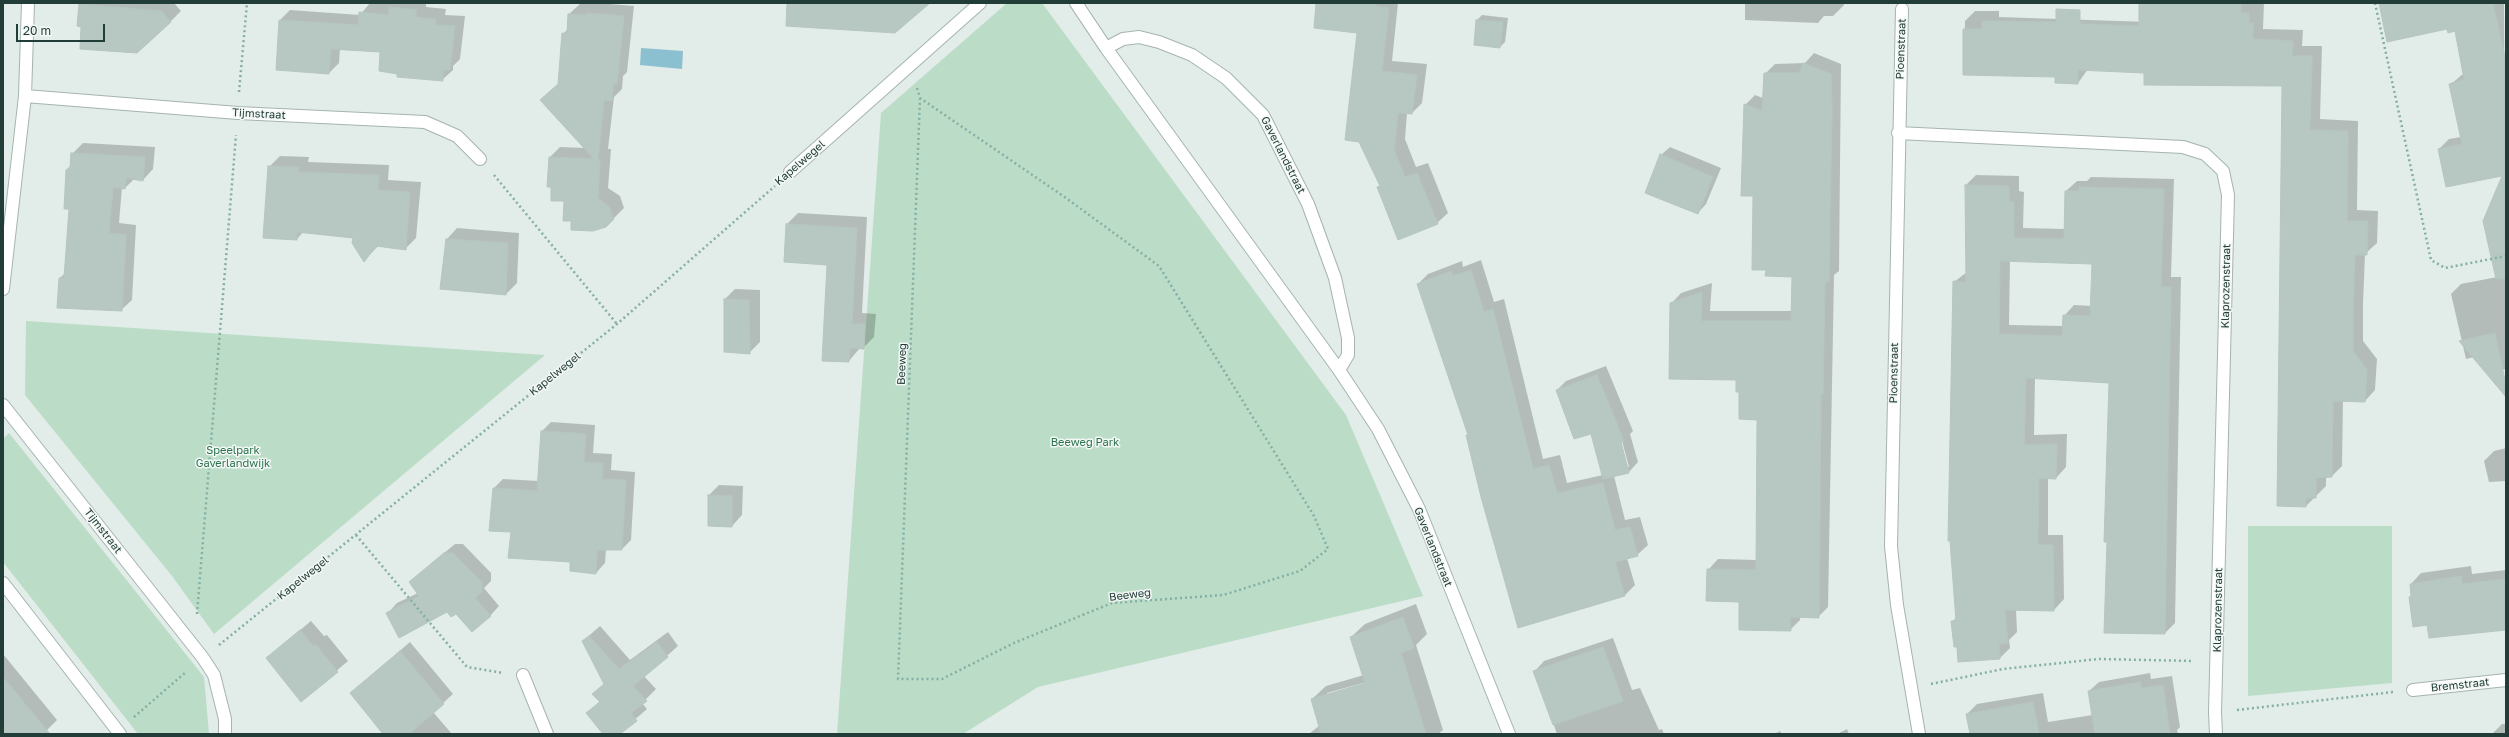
<!DOCTYPE html>
<style>
body{margin:0}
#map{position:relative;width:2509px;height:737px;overflow:hidden;background:#e2ece8;font-family:"Golos Text",sans-serif}
canvas{display:block}
.frame{position:absolute;inset:0;border:4px solid #223d38;pointer-events:none}
.scale{position:absolute;left:16px;top:24px;width:89px;height:18px;box-sizing:border-box;border:2px solid #223d38;border-top:0;padding-left:5px;font-size:12px;line-height:14px;white-space:nowrap;color:#223d38;-webkit-text-stroke:3px #f3f8f6;paint-order:stroke}
</style>
<div id="map">
<canvas width="2509" height="737"></canvas>
<div class="frame"></div>
<div class="scale">20 m</div>
</div>
<script>
const c = document.querySelector('canvas').getContext('2d');
c.lineJoin = 'round';
function paint(path, color) { c.fillStyle = color; c.fill(path, 'evenodd'); }
const shape = rows => new Path2D(rows.map(r => 'M' + r).join(''));
function stroke(path, color, width, dash) { c.strokeStyle = color; c.lineWidth = width; c.lineCap = dash ? 'butt' : 'round'; c.setLineDash(dash || []); c.stroke(path); }
function label(font, color, halo, rows, align = 'center') {
  c.font = font + ' "Golos Text",sans-serif'; c.lineWidth = 3; c.setLineDash([]); c.textBaseline = 'middle'; c.strokeStyle = halo; c.fillStyle = color; for (const [text, x, y, turn = 0] of rows) {
    c.save(); c.translate(x, y); c.rotate((+turn || 0) * Math.PI / 180); c.textAlign = isNaN(turn) ? turn : align; if (halo) c.strokeText(text, 0, 0); c.fillText(text, 0, 0); c.restore();
  }
}
paint(shape([
 [1007,3,1042,3,1346,415,1423,596,1038,687,963,734,837,734,881,113],
 [26,321,545,355,214,634,172,576,25,395],
 [9,433,204,677,209,734,138,734,3,562,3,439],
 [2248,526,2392,526,2392,683,2248,696]
]), '#bbddc7');
paint(shape([
 [641,48,683,51,682,69,640,65]
]), '#8bc0d0');
paint(shape([
 [80,3,174,3,181,11,170,22,82,26,78,25],
 [370,3,426,3,426,7,446,9,445,15,465,16,460,59,453,66,453,70,442,80,398,74,381,51,340,48,339,63,329,73,280,20,290,10,360,15],
 [597,3,634,6,627,72,623,76,622,89,614,97,608,149,611,149,608,188,620,196,624,208,606,226,572,220,565,200,552,186,550,157,560,147,585,148,559,83,563,34,568,29,569,14,580,4],
 [1317,3,1398,3,1392,61,1427,64,1422,103,1412,113,1407,113,1405,139,1416,167,1428,163,1448,213,1437,223,1378,188,1380,186,1358,32],
 [1745,3,1844,3,1844,5,1833,16,1824,16,1818,23,1745,20],
 [2240,3,2264,3,2263,29,2303,30,2302,46,2322,46,2320,119,2358,121,2357,210,2378,211,2377,243,2365,254,2363,304,2363,341,2377,359,2375,390,2365,401,2343,400,2342,466,2332,476,2326,476,2326,486,2306,506,2283,85,2145,72,2088,69,2078,83,2056,76,1964,74,1965,21,1975,11,1999,11,1999,17,2179,23],
 [2380,3,2504,3,2506,369,2487,373,2474,357,2466,359,2451,294,2461,284,2497,277,2504,175,2439,149,2449,139,2461,137,2450,85,2464,73,2456,30],
 [1482,15,1508,18,1505,42,1500,47,1475,44,1477,20],
 [1814,53,1841,64,1839,271,1834,275,1828,607,1818,617,1800,616,1800,620,1790,630,1740,601,1708,570,1718,559,1757,560,1758,419,1740,391,1737,379,1671,304,1681,293,1712,283,1710,311,1792,311,1793,276,1767,269,1754,195,1745,105,1755,95,1763,98,1765,74,1775,64,1805,63],
 [83,143,155,147,153,169,143,180,134,179,125,188,122,187,119,223,136,225,132,300,121,310,60,278,66,272,72,154],
 [1670,147,1721,168,1706,204,1698,213,1661,155],
 [280,156,309,157,308,162,389,165,388,180,421,182,416,238,405,249,378,246,364,261,354,237,304,231,297,239,269,167],
 [1976,175,2019,176,2019,191,2024,192,2023,228,2066,229,2066,191,2077,181,2087,181,2091,177,2174,179,2171,277,2181,277,2175,623,2165,633,2110,382,2035,378,2034,435,2067,434,2066,467,2056,478,2048,478,2048,535,2063,535,2064,599,2054,610,2016,609,2017,632,2009,640,2010,648,2000,658,1958,646,1953,621,1957,617,1951,540,1954,282,1967,272,1966,185],
 [2010,260,2093,263,2092,306,2074,305,2064,316,2064,326,2009,325],
 [798,213,867,217,862,313,876,314,874,337,863,348,860,348,849,361,823,360,828,264,785,261,787,224],
 [457,228,519,233,517,283,506,294,447,239],
 [1481,260,1494,302,1504,299,1543,459,1560,455,1567,483,1603,475,1591,433,1557,390,1566,381,1606,366,1633,431,1630,434,1638,462,1629,472,1614,476,1625,520,1640,517,1648,545,1637,555,1627,558,1635,585,1625,595,1518,626,1467,436,1468,434,1418,284,1428,274,1462,261,1463,267],
 [1621,437,1629,467,1627,467,1619,438],
 [735,289,760,290,760,342,749,353,725,299],
 [551,422,595,425,593,453,612,454,611,470,635,472,631,540,622,549,606,549,605,563,596,573,512,531,490,530,494,488,503,479,538,481,542,431],
 [2506,448,2506,481,2489,482,2484,461,2494,451],
 [719,485,743,486,742,515,732,526,709,495],
 [455,544,463,544,491,573,491,581,484,588,499,606,490,616,447,610,388,613,397,603,418,593,420,573],
 [2471,566,2472,574,2506,570,2506,628,2428,624,2412,595,2411,584,2421,573],
 [1416,604,1427,634,1416,645,1443,730,1438,734,1309,734,1320,725,1312,699,1326,686,1364,675,1351,637,1365,624],
 [1370,681,1370,683,1327,695,1327,693],
 [311,621,324,636,327,635,348,661,302,700,267,658],
 [600,626,630,660,668,632,678,646,644,676,656,689,642,703,647,709,618,734,605,734,587,713,600,701,594,694,605,683,583,641],
 [1613,638,1632,690,1640,688,1659,730,1662,729,1664,734,1557,734,1535,671,1544,661],
 [410,642,453,694,433,712,452,734,385,734,351,693],
 [3,654,57,720,43,734,3,734],
 [2150,673,2151,679,2172,676,2180,727,2177,730,2178,734,1971,734,1967,714,1977,704,2043,693,2048,722,2093,715,2089,691,2099,682],
 [2502,724,2506,724,2506,734,2492,734],
 [1847,729,1849,734,1837,734],
 [1780,731,1782,734,1774,734]
]), '#0003');
const building = shape([
 [787,3,930,3,895,33,786,26,787,3],
 [1316,3,1375,3,1375,6,1389,8,1382,71,1417,75,1412,114,1398,113,1394,150,1405,177,1417,173,1438,224,1398,240,1377,187,1380,186,1359,142,1345,140,1357,33,1314,28,1316,3],
 [2139,3,2241,3,2241,13,2249,13,2249,23,2253,23,2253,39,2293,41,2292,56,2312,56,2310,130,2348,131,2347,221,2368,221,2367,255,2355,255,2353,315,2353,351,2367,370,2365,402,2333,401,2332,477,2316,478,2316,498,2306,498,2306,507,2277,506,2282,86,2144,85,2144,73,2078,70,2078,84,2055,83,2055,77,1963,75,1963,29,1982,29,1982,21,2056,22,2056,9,2080,10,2080,24,2139,26,2139,3],
 [2379,3,2493,3,2506,62,2506,278,2496,279,2483,221,2502,176,2446,187,2438,149,2462,144,2449,84,2464,79,2455,31,2448,33,2447,29,2387,42,2379,3],
 [79,4,161,11,171,22,137,53,80,49,81,27,77,26,79,4],
 [389,7,416,10,416,17,436,19,436,25,455,26,450,70,443,70,443,81,397,77,397,74,379,71,380,52,331,49,329,74,276,70,279,20,358,25,359,12,389,15,389,7],
 [586,13,624,16,617,84,613,84,612,101,604,100,598,159,600,160,598,198,609,207,614,219,606,227,593,231,571,230,571,221,563,221,564,201,551,201,551,187,547,187,549,157,594,159,540,100,558,84,562,33,567,34,568,14,586,15,586,13],
 [1476,20,1503,22,1500,48,1474,45,1476,20],
 [1803,63,1831,74,1832,108,1829,282,1825,282,1823,394,1821,394,1819,618,1790,617,1791,631,1739,630,1739,602,1706,601,1707,569,1756,570,1757,420,1739,419,1739,392,1736,392,1736,380,1669,379,1670,303,1702,292,1701,321,1791,321,1792,277,1765,276,1766,270,1752,270,1753,196,1741,196,1744,104,1762,111,1764,73,1799,73,1803,63],
 [71,153,145,157,143,181,126,178,125,189,113,187,109,233,126,235,122,311,57,308,59,278,64,278,69,209,64,209,66,170,70,167,71,153],
 [1660,154,1713,177,1698,214,1645,193,1660,154],
 [268,166,299,167,298,172,379,175,378,190,410,192,406,250,376,246,364,262,352,243,353,238,297,232,297,240,263,238,268,166],
 [1965,185,2009,186,2009,201,2014,202,2014,238,2064,239,2065,191,2079,191,2079,187,2164,189,2161,287,2171,287,2165,634,2104,633,2107,542,2104,542,2109,383,2026,378,2024,445,2057,444,2056,479,2039,478,2038,545,2053,545,2054,611,2005,610,2008,643,1999,644,2000,659,1958,662,1957,647,1954,647,1951,621,1956,621,1950,541,1948,541,1953,281,1966,282,1965,185],
 [2000,261,2092,264,2090,316,2063,315,2062,336,1999,334,2000,261],
 [786,224,857,228,852,324,865,324,864,349,850,348,849,362,822,361,827,265,784,262,786,224],
 [446,239,508,243,506,295,440,289,446,239],
 [1471,270,1484,312,1493,309,1533,469,1549,465,1557,493,1603,483,1615,530,1630,527,1638,556,1615,562,1625,596,1518,628,1481,497,1466,435,1468,435,1417,284,1451,271,1453,276,1471,270],
 [724,299,749,300,750,354,724,352,724,299],
 [2495,333,2506,385,2506,397,2459,341,2495,333],
 [1597,375,1624,441,1621,442,1629,473,1603,479,1591,434,1574,439,1556,390,1597,375],
 [541,431,586,434,584,462,603,463,602,479,626,480,622,550,597,550,596,574,570,571,570,562,508,558,511,532,489,531,493,488,537,491,541,431],
 [708,495,732,496,732,527,708,526,708,495],
 [444,553,453,553,482,582,482,592,475,598,491,616,472,632,456,614,451,617,447,612,399,638,386,613,419,596,409,582,444,553],
 [2461,576,2462,584,2506,579,2506,630,2429,638,2427,625,2413,627,2409,597,2411,596,2410,584,2461,576],
 [1403,617,1414,648,1401,653,1426,734,1321,734,1311,699,1365,683,1350,637,1403,617],
 [300,630,313,646,316,645,338,672,301,702,266,658,300,630],
 [589,636,619,669,657,642,668,657,633,686,647,701,631,713,637,721,620,734,603,734,586,713,600,702,592,694,604,684,582,641,589,636],
 [1603,647,1623,701,1553,725,1533,671,1603,647],
 [400,651,444,704,409,734,383,734,350,693,400,651],
 [3,677,50,734,3,734,3,677],
 [2140,682,2142,688,2163,685,2170,734,2095,734,2088,691,2140,682],
 [2033,702,2039,734,1970,734,1966,714,2033,702]
]);
paint(building, '#b7c7c2');
stroke(building, '#b5c5c0', 1);
const minor = shape([
 [1076,3,1106,48,1339,370,1378,429,1419,509,1509,734],
 [1902,9,1891,546,1897,605,1919,734],
 [1106,48,1123,39,1139,37,1159,42,1192,55,1226,78,1263,115,1308,204,1335,278,1348,338,1348,355,1339,370],
 [25,96,238,113,425,122,457,136,480,159],
 [1898,133,2183,147,2205,154,2223,171,2228,195,2215,712,2216,734],
 [790,172,980,3],
 [3,289,25,96,28,3],
 [3,405,203,658,214,675,225,719,225,734],
 [3,583,120,734],
 [523,675,547,734],
 [2413,690,2506,680]
]);
stroke(minor, '#a5b4b0', 14);
stroke(shape([
 [2375,3,2431,260,2445,268,2506,256],
 [917,88,920,98,1066,198,1159,266,1314,516,1328,549,1300,571,1223,595,1112,603,1014,643,942,679,898,679,920,98],
 [239,92,247,3],
 [494,175,617,324],
 [356,535,467,667,503,673],
 [197,614,236,135],
 [219,645,617,324,775,186],
 [1931,684,2003,669,2099,659,2194,661],
 [2237,710,2393,692],
 [134,717,186,672]
]), '#83afa5', 2.5, [2, 3]);
stroke(minor, '#fff', 12);
label('11px', '#223d38', '#f3f8f6', [
 ["Pioenstraat",1901,49,-88],
 ["Tijmstraat",259,114,3],
 ["Gaverlandstraat",1283,155,63],
 ["Kapelwegel",800,163,-41],
 ["Klaprozenstraat",2226,286,-89],
 ["Beeweg",902,364,-88],
 ["Pioenstraat",1894,373,-89],
 ["Kapelwegel",555,374,-39],
 ["Tijmstraat",103,531,52],
 ["Gaverlandstraat",1433,547,68],
 ["Kapelwegel",303,578,-39],
 ["Beeweg",1130,595,-7],
 ["Klaprozenstraat",2218,610,-89],
 ["Bremstraat",2460,685,-6]
]);
label('11px', '#2d734e', '#f3f8f6', [
 ["Beeweg Park",1085,443],
 ["Speelpark",233,451],
 ["Gaverlandwijk",233,464]
]);
</script>
